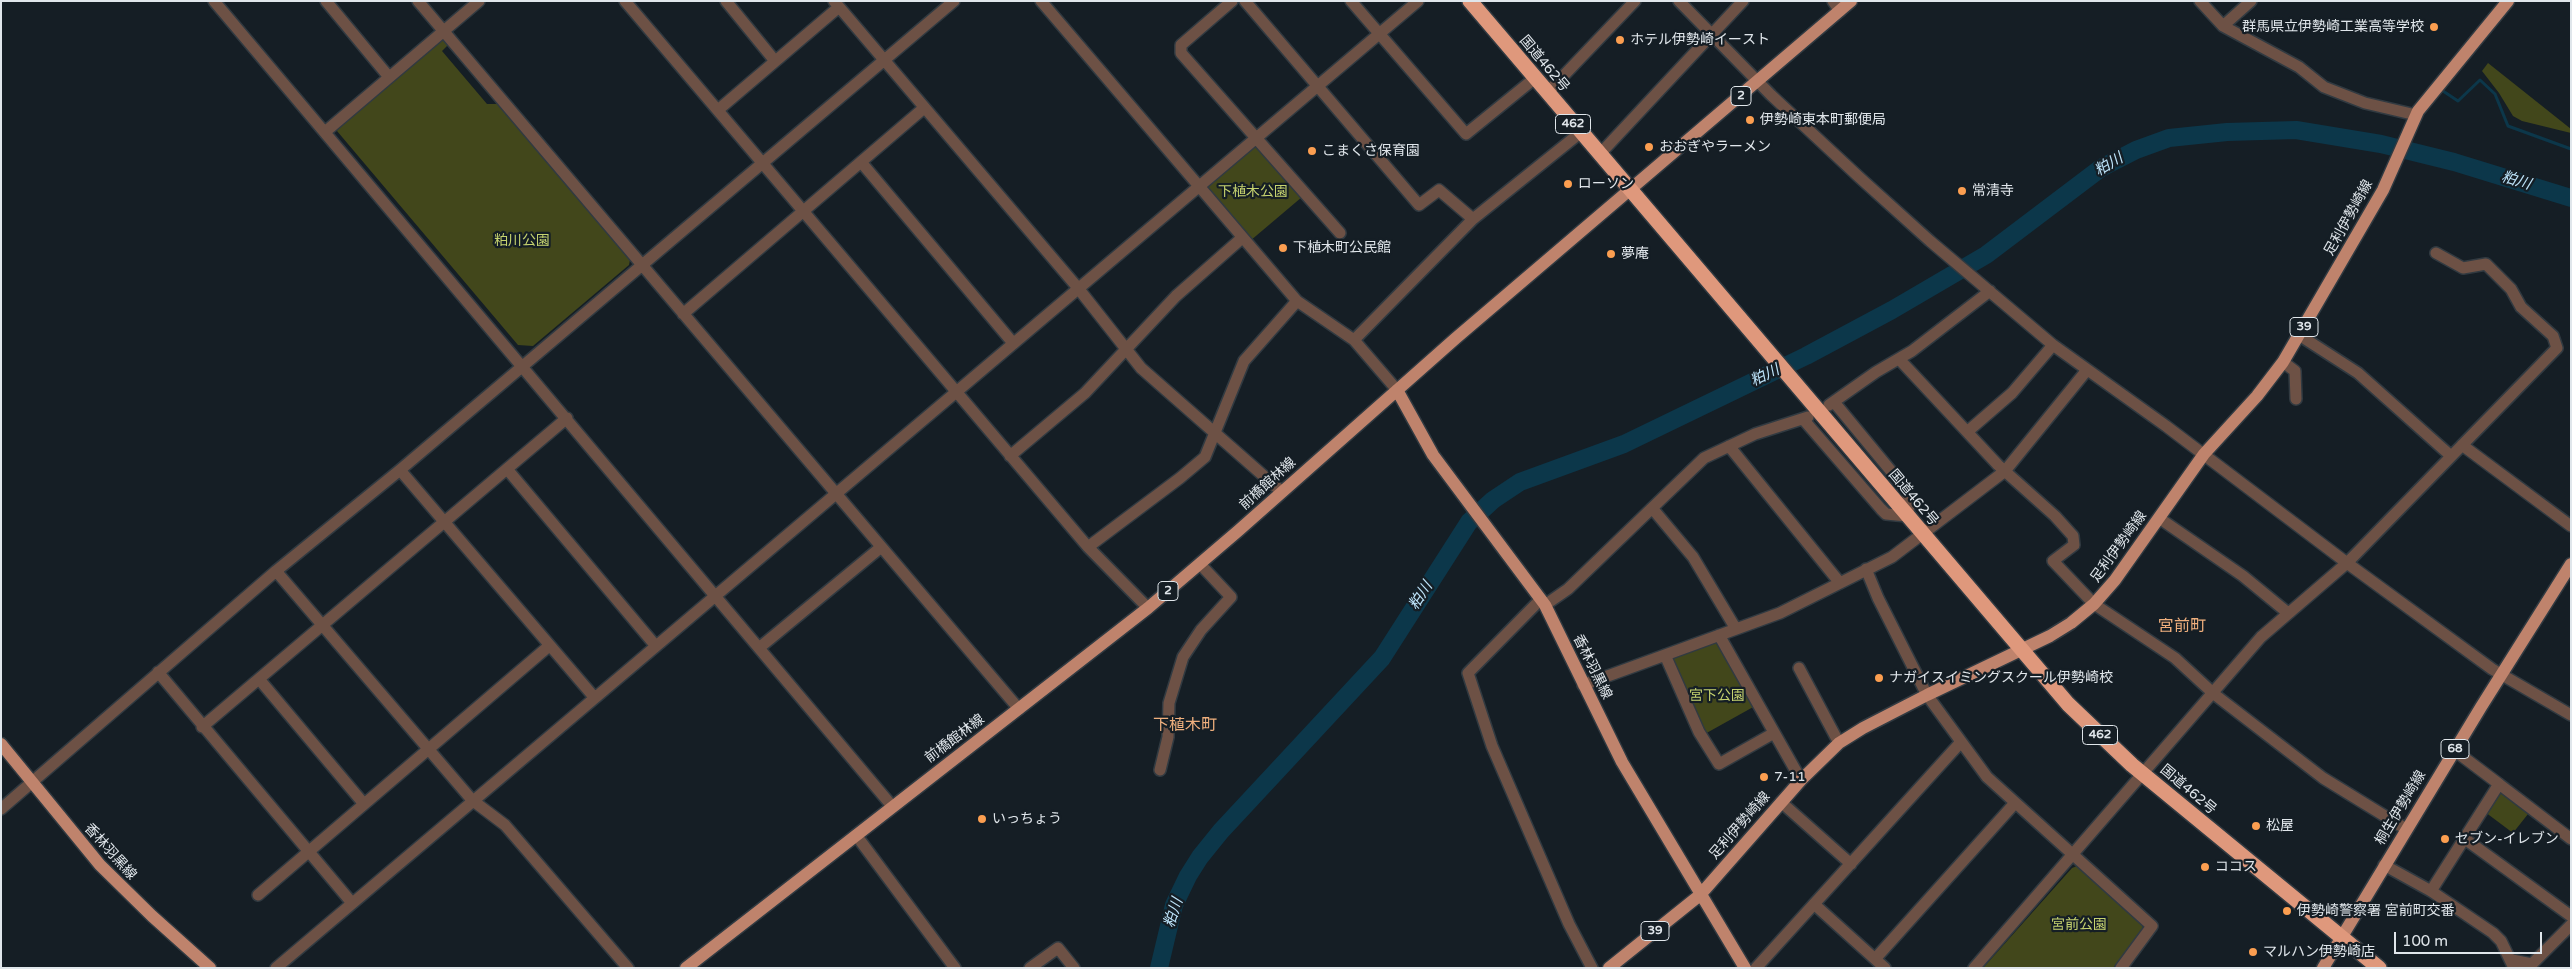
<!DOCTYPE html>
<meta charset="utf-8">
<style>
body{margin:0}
#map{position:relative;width:2572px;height:969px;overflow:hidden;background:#151e25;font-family:"Varela Round",sans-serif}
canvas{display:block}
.frame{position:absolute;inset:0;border:2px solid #e0e6eb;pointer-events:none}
.scale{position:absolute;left:2394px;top:932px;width:148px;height:22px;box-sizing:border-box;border:2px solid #e0e6eb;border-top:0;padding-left:6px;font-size:15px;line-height:18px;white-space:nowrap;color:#e0e6eb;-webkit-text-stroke:4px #151e25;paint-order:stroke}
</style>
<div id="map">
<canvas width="2572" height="969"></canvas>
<div class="frame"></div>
<div class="scale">100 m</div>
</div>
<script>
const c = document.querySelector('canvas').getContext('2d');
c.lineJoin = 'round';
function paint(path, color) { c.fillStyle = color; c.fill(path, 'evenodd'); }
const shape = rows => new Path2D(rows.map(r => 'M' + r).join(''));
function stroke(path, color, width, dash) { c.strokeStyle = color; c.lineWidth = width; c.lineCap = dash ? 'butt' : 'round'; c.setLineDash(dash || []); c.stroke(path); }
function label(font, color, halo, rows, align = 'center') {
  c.font = font + ' "Varela Round","Noto Sans JP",sans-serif'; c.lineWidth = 4.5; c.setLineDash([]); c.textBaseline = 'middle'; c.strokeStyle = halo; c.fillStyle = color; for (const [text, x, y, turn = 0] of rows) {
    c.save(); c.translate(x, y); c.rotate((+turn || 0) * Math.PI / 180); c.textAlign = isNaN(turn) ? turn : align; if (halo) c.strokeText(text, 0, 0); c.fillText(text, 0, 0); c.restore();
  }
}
paint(shape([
 [439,40,444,40,448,45,442,51,487,104,498,104,630,260,629,265,533,346,518,345,337,131,338,127],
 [2488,63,2571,129,2571,133,2522,121,2513,116,2499,93,2482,71],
 [1256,145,1302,197,1250,241,1208,187],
 [1713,643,1720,645,1755,706,1703,735,1672,662,1674,657],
 [2498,793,2503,793,2528,814,2513,833,2485,812],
 [2077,866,2142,924,2143,929,2113,968,1983,968,2072,868]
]), '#42471b');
stroke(shape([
 [2440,89,2458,101,2480,80,2495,94,2508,126,2571,149]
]), '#0c374a', 3);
stroke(shape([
 [1159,968,1174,905,1188,876,1200,857,1221,831,1382,658,1469,522,1493,500,1520,482,1624,444,1806,356,1892,310,1986,255,2101,168,2136,150,2169,138,2227,132,2296,130,2381,144,2454,162,2571,198]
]), '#0c374a', 18);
const minor = shape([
 [214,1,892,806],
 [326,1,389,77],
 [418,1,1019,709],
 [625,1,1088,547,1148,608],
 [726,1,775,61],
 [834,1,1078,288,1141,368,1282,492],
 [1041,1,1297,301,1354,340,1397,390],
 [1232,1,1181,45,1181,53,1340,233],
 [1245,1,1419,205,1439,190,1473,219],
 [1351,1,1466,134,1535,78],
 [1679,1,1771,95,1859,177,1930,241,2053,345,2166,426,2347,563,2492,669,2571,715],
 [1833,1,1840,11],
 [2200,1,2223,26,2299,67,2324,87,2365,103,2416,115],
 [2223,26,2251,1],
 [1548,92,1635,1],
 [718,110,839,7],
 [325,132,479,1],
 [1599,155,1743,1],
 [861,162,1013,343],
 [683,314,924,108],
 [2299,335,2358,373,2451,456],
 [1354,340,1473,219,1580,133],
 [1899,359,1998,465,2055,516,2073,536,2074,545,2053,561,2094,604,2175,658,2214,694,2323,778,2406,829],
 [2283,362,2295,371,2296,399],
 [1829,405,1876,372,1912,351,1990,291],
 [1803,419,1881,509,1886,514,1907,516,1910,501,1905,488,1834,402],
 [1967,432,2012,393,2053,345],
 [2462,445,2571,526],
 [1729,446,1840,583],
 [1010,456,1085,393,1176,296,1242,238],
 [507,469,655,645],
 [400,470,594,697],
 [1652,508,1693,557,1736,629],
 [2159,518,2243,576,2288,613],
 [1088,547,1180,478,1205,457,1244,361,1297,301],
 [1866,569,1878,598,1927,695,1987,777,2152,926,2121,968],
 [276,571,472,800,505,825,628,968],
 [1541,599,1468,673,1492,746,1569,924,1592,968],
 [1545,605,1568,589,1704,458,1755,434,1808,417],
 [1719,635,1801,780],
 [759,648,880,548],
 [1665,655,1699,732,1719,764,1774,733],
 [1799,668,1839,743],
 [158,672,352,903],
 [259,679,364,804],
 [1583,685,1780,613,1892,557,2005,471,2087,370],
 [202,727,567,418],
 [2454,750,2499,784],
 [1160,770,1168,737,1169,703,1183,657,1201,630,1231,597,1200,564],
 [1781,802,1851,864],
 [1,809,276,571,400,470,954,1],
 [856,835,955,968],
 [2465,839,2571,916],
 [2384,865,2431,891,2493,933,2501,941,2514,968],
 [2431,891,2499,784,2571,839],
 [258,895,549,646],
 [1814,904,1885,968],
 [1875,959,2015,803],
 [2512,960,2532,964,2571,925],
 [276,968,1418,1],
 [1030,968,1058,948,1074,968],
 [1756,968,1961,742],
 [1974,968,2261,637,2347,563,2557,348,2553,336,2521,307,2511,289,2486,264,2463,268,2436,253]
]);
const major = shape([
 [1397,390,1433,455,1545,605,1622,762,1745,968],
 [1,744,100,865,152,916,210,968],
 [686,968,1148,608,1238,531,1456,338,1851,1],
 [1609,968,1700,895,1801,780,1839,743,1863,728,1927,695,2050,636,2071,623,2094,604,2115,580,2204,454,2257,396,2283,362,2383,190,2418,111,2508,1],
 [2323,968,2481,707,2571,564]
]);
const highway = shape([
 [1470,1,2068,704,2132,765,2379,968]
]);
stroke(minor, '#313a41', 14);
stroke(major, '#313a41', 15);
stroke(highway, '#313a41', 18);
stroke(minor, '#6d5145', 11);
stroke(major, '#bf836c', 12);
stroke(highway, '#df987c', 15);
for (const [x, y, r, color] of [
 [2434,27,5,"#fb9e50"],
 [1620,40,5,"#fb9e50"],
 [1750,120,5,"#fb9e50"],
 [1649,147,5,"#fb9e50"],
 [1312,151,5,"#fb9e50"],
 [1568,184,5,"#fb9e50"],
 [1962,191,5,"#fb9e50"],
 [1283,248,5,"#fb9e50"],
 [1611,254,5,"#fb9e50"],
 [1879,678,5,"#fb9e50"],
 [1764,777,5,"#fb9e50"],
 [982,819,5,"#fb9e50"],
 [2256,826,5,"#fb9e50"],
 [2445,839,5,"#fb9e50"],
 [2205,867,5,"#fb9e50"],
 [2287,911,5,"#fb9e50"],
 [2253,952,5,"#fb9e50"]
]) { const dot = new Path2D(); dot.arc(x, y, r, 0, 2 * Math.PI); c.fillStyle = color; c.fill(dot); stroke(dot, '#151e25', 2); }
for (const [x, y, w] of [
 [1741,96,20],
 [1573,124,35],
 [2304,327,28],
 [1168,591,20],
 [2100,735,35],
 [2455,749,28],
 [1655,931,28]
]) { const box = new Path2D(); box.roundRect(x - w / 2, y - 9.5, w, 19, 4); c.fillStyle = '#151e25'; c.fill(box); stroke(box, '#e0e6eb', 1); }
label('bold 12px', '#e0e6eb', null, [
 ["2",1741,96],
 ["462",1573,124],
 ["39",2304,327],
 ["2",1168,591],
 ["462",2100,735],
 ["68",2455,749],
 ["39",1655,931]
]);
label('14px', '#e0e6eb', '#151e25', [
 ["群馬県立伊勢崎工業高等学校",2424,27,"right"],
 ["ホテル伊勢崎イースト",1630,40],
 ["伊勢崎東本町郵便局",1760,120],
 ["おおぎやラーメン",1659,147],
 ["こまくさ保育園",1322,151],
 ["ローソン",1578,184],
 ["常清寺",1972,191],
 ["下植木町公民館",1293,248],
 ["夢庵",1621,254],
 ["ナガイスイミングスクール伊勢崎校",1889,678],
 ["7-11",1774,777],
 ["いっちょう",992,819],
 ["松屋",2266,826],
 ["セブン-イレブン",2455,839],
 ["ココス",2215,867],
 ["伊勢崎警察署 宮前町交番",2297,911],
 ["マルハン伊勢崎店",2263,952]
], 'left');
label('14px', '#e0e6eb', '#151e25', [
 ["国道462号",1544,64,50],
 ["足利伊勢崎線",2349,218,-61],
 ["前橋館林線",1268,484,-42],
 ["国道462号",1913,498,50],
 ["足利伊勢崎線",2119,547,-54],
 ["香林羽黒線",1592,667,64],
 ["前橋館林線",955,739,-37],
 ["国道462号",2188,790,40],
 ["桐生伊勢崎線",2401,808,-59],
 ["足利伊勢崎線",1740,826,-49],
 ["香林羽黒線",110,852,48]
]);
label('14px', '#c6d36f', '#151e25', [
 ["下植木公園",1253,192],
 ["粕川公園",522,241],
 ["宮下公園",1717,696],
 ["宮前公園",2079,925]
]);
label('italic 15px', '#bee4fa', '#151e25', [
 ["粕川",2109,165,-31],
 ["粕川",2516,181,17],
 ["粕川",1765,376,-26],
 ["粕川",1421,596,-57],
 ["粕川",1174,913,-72]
]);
label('16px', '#efaf7d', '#151e25', [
 ["宮前町",2182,627],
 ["下植木町",1185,726]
]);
</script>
